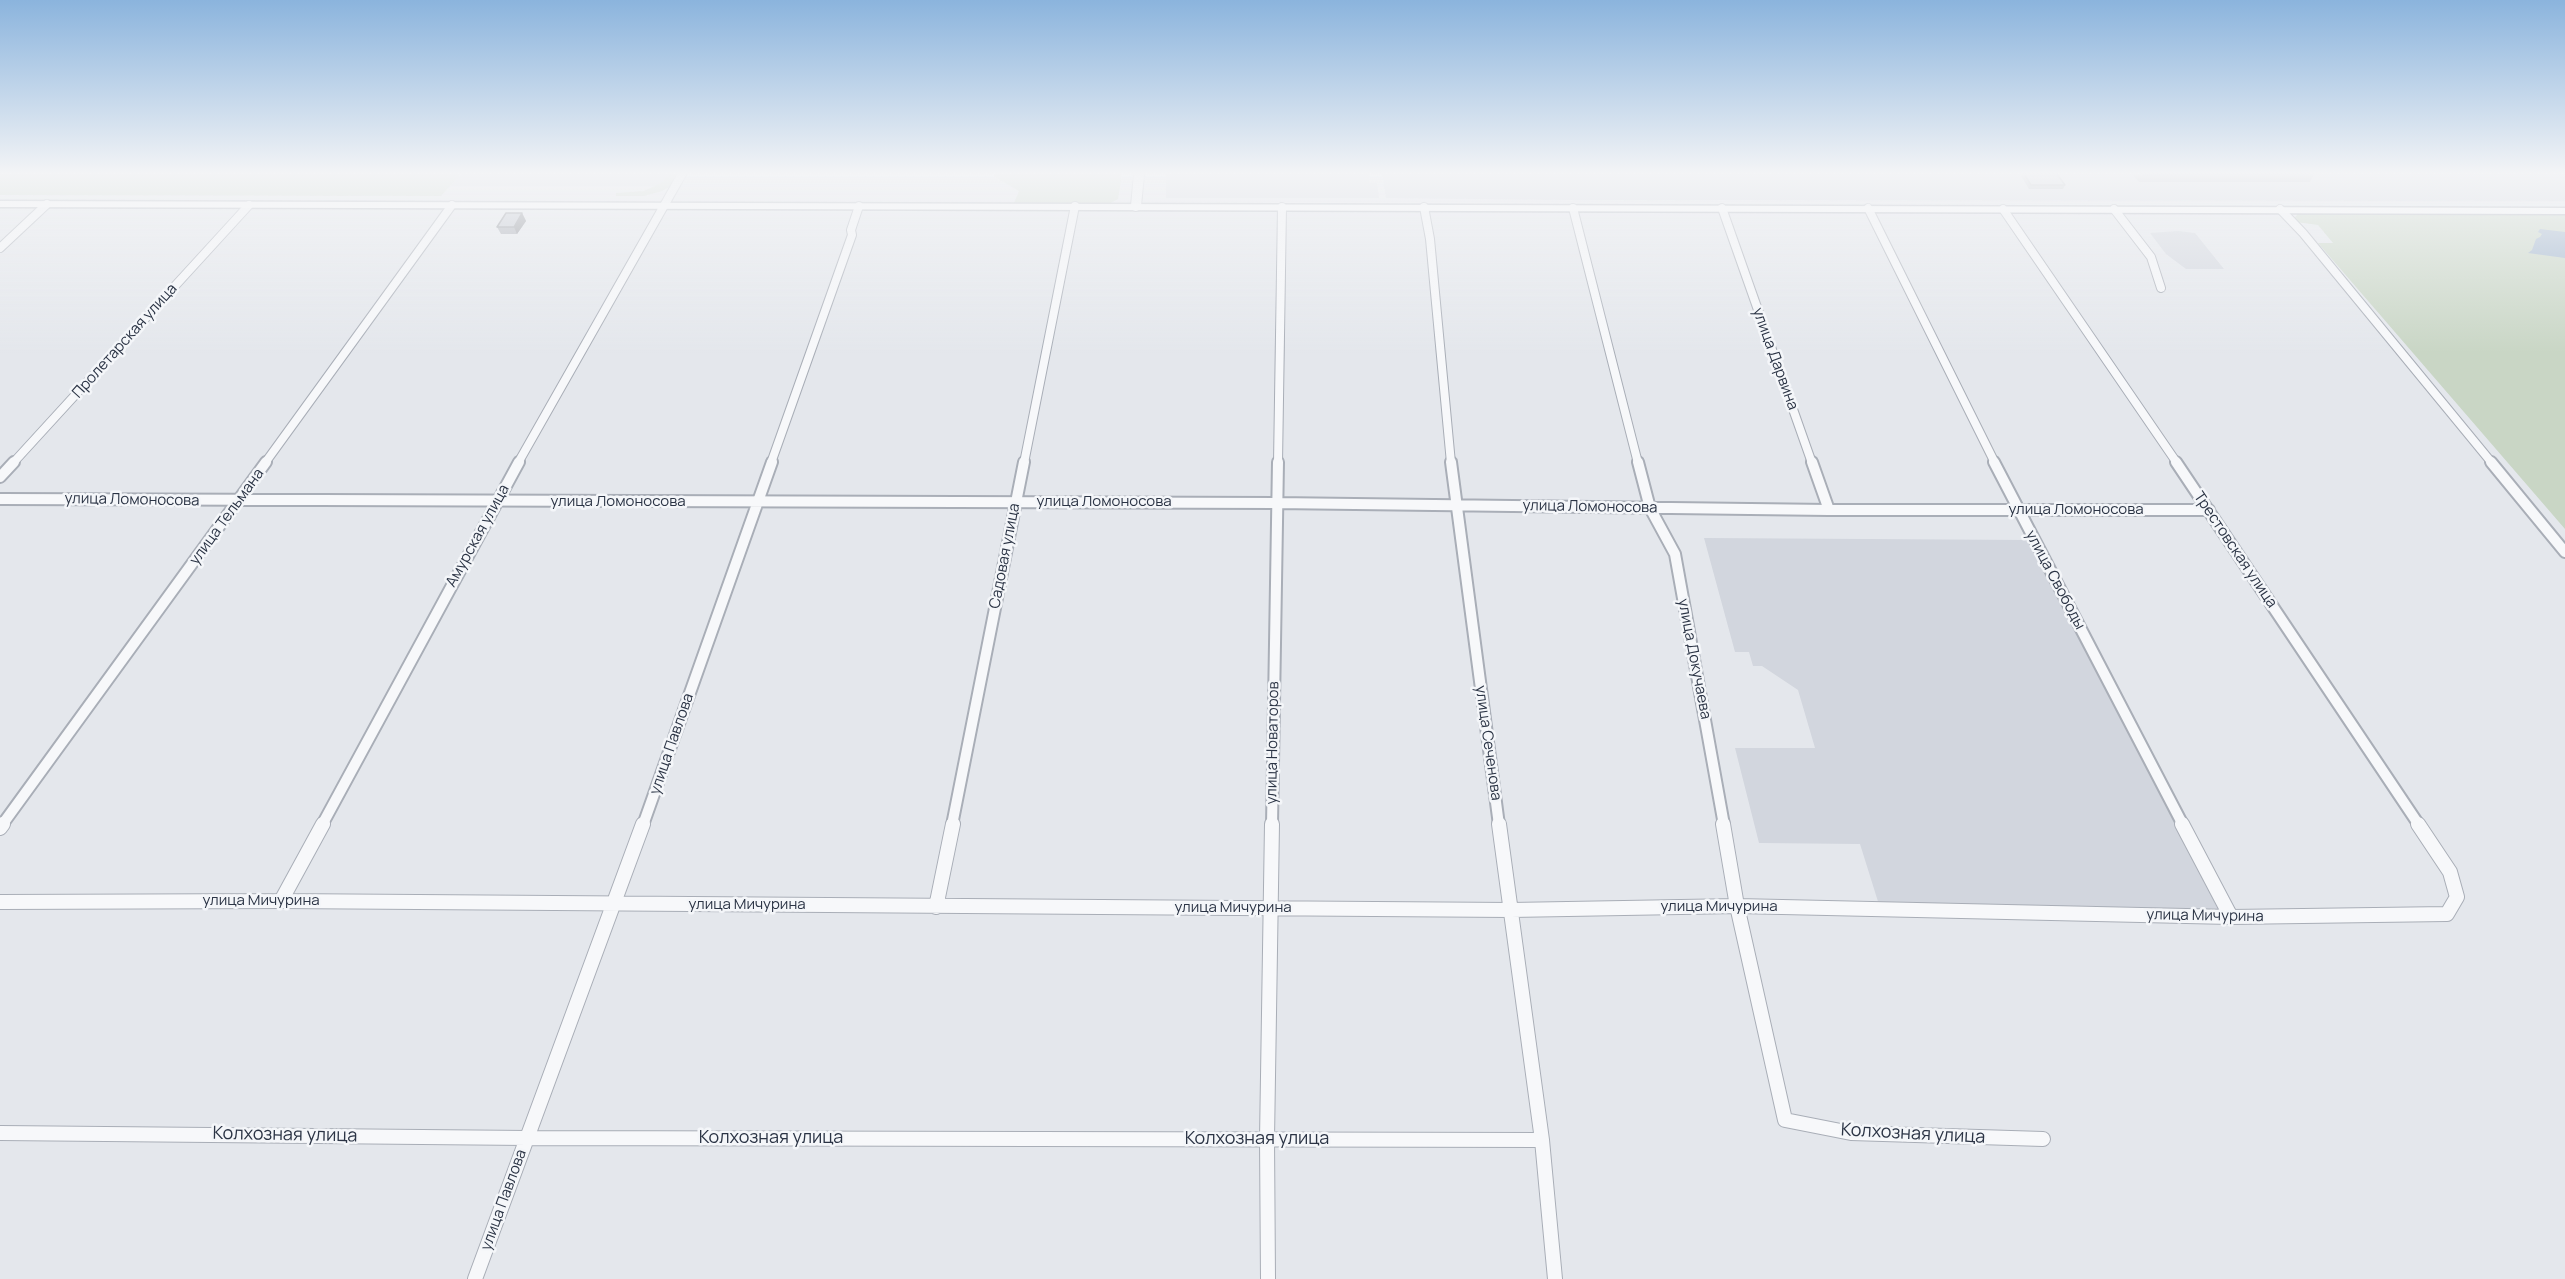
<!DOCTYPE html>
<meta charset="utf-8">
<style>
body{margin:0}
canvas{display:block;background:#e4e7ec}
</style>
<canvas width="2565" height="1279"></canvas>
<script>
const c = document.querySelector('canvas').getContext('2d');
c.lineJoin = 'round';
function paint(path, color) { c.fillStyle = color; c.fill(path, 'evenodd'); }
const shape = rows => new Path2D(rows.map(r => 'M' + r).join(''));
function stroke(path, color, width, dash) { c.strokeStyle = color; c.lineWidth = width; c.lineCap = dash ? 'butt' : 'round'; c.setLineDash(dash || []); c.stroke(path); }
function label(font, color, halo, rows, align = 'center') {
  c.font = font + ' Manrope,sans-serif'; c.lineWidth = 5; c.setLineDash([]); c.textBaseline = 'middle'; c.strokeStyle = halo; c.fillStyle = color; for (const [text, x, y, turn = 0] of rows) {
    c.save(); c.translate(x, y); c.rotate((+turn || 0) * Math.PI / 180); c.textAlign = isNaN(turn) ? turn : align; if (halo) c.strokeText(text, 0, 0); c.fillText(text, 0, 0); c.restore();
  }
}
paint(shape([
 [461,174,670,174,663,186,450,186],
 [1166,174,1369,174,1369,183,1377,183,1379,198,1166,198],
 [1382,174,2565,174,2565,201,1563,200,1386,198],
 [2178,231,2195,233,2224,269,2186,269,2166,254,2150,233],
 [1704,538,2031,540,2140,751,2219,911,1880,908,1860,844,1759,843,1735,748,1815,748,1798,690,1762,666,1753,666,1749,652,1735,652]
]), '#d2d6de');
paint(shape([
 [0,174,461,174,441,196,0,195],
 [670,174,679,174,673,185,662,191,644,196,616,196,616,193,644,191,661,183],
 [994,174,1122,174,1118,199,1109,204,1014,203,1019,191,993,176],
 [2299,213,2565,214,2565,529,2318,243,2333,243,2318,225,2296,222,2294,218]
]), '#c9d6c5');
paint(shape([
 [2540,229,2565,232,2565,258,2528,253,2532,250,2536,239,2540,237,2542,234,2538,232]
]), '#9fb4cc');
const minorFar2 = shape([
 [1424,207,1430,239,1451,463],
 [1573,208,1638,463],
 [1722,208,1812,463],
 [1868,208,1995,463],
 [2003,209,2177,463],
 [2114,209,2151,257,2161,288],
 [2280,209,2303,233,2492,463],
 [0,248,47,204],
 [13,463,249,205],
 [265,463,452,205],
 [518,463,682,174],
 [771,463,852,235,851,230,859,206],
 [1024,463,1075,206],
 [1278,463,1282,207]
]);
const minorFar1 = shape([
 [1451,462,1499,825],
 [1638,462,1650,508,1675,554,1724,825],
 [1812,462,1829,510],
 [1994,462,2183,825],
 [2176,462,2419,825],
 [2491,462,2565,552],
 [0,477,14,462],
 [0,499,1276,503,1829,510,2209,510],
 [2,825,266,462],
 [322,825,519,462],
 [643,825,772,462],
 [952,825,1024,462],
 [1272,825,1278,462]
]);
const minor = shape([
 [1499,824,1542,1140,1555,1279],
 [1723,824,1737,906,1785,1120,1851,1133,2043,1139],
 [2182,824,2231,917],
 [0,828,3,824],
 [281,901,323,824],
 [0,902,281,901,1511,910,1737,906,2231,917,2447,914,2457,897,2450,872,2418,824],
 [936,907,953,824],
 [0,1133,527,1138,1542,1140],
 [475,1279,643,824],
 [1268,1279,1267,1139,1272,824]
]);
const tertiary = shape([
 [1136,206,1139,174]
]);
const secondary = shape([
 [0,201,2565,208,2565,214,0,207,0,201]
]);
stroke(minorFar2, '#a9aeb7', 10);
stroke(minorFar1, '#a9aeb7', 14);
stroke(minor, '#a9aeb7', 16);
stroke(tertiary, '#a9aeb7', 12);
stroke(secondary, '#a9aeb7', 3);
stroke(minorFar2, '#f7f8fa', 8);
stroke(minorFar1, '#f7f8fa', 10);
stroke(minor, '#f7f8fa', 14);
stroke(tertiary, '#f7f8fa', 10);
paint(secondary, '#fff');
paint(shape([
 [2020,174,2057,174,2065,185,2063,189,2029,189],
 [2132,174,2314,174,2310,182,2139,182],
 [522,213,526,221,517,234,501,234,497,227]
]), '#a1a5ae');
paint(shape([
 [522,213,526,221,517,234,514,227]
]), '#83868d');
const building = shape([
 [2024,174,2057,174,2065,185,2031,185,2024,174],
 [2142,174,2314,174,2142,175,2142,174],
 [506,213,522,213,514,227,497,227,506,213]
]);
paint(building, '#bbc0ca');
stroke(building, '#83868d', 1.5);
const sky = c.createLinearGradient(0, 0, 0, 353);
sky.addColorStop(0, '#8bb4dd');
sky.addColorStop(0.49, '#f3f4f6');
sky.addColorStop(1, '#f3f4f600');
c.fillStyle = sky;
c.fillRect(0, 0, 2565, 353);
label('15px', '#2b3445', '#f4f6f9', [
 ["Пролетарская улица",125,341,-48],
 ["улица Дарвина",1775,359,70],
 ["улица Ломоносова",132,500,1],
 ["улица Ломоносова",618,502],
 ["улица Ломоносова",1104,502],
 ["улица Ломоносова",1590,507,1],
 ["улица Ломоносова",2076,510],
 ["улица Тельмана",227,517,-54],
 ["Амурская улица",478,536,-61],
 ["Трестовская улица",2235,550,56],
 ["Садовая улица",1005,556,-79],
 ["улица Свободы",2055,580,62],
 ["улица Докучаева",1694,659,79],
 ["улица Новаторов",1273,743,-89],
 ["улица Сеченова",1488,743,82],
 ["улица Павлова",672,744,-71],
 ["улица Мичурина",261,901],
 ["улица Мичурина",747,905],
 ["улица Мичурина",1719,907],
 ["улица Мичурина",1233,908],
 ["улица Мичурина",2205,916,1],
 ["улица Павлова",504,1200,-70]
]);
label('18px', '#2b3445', '#f4f6f9', [
 ["Колхозная улица",1913,1134,3],
 ["Колхозная улица",285,1135,1],
 ["Колхозная улица",771,1138],
 ["Колхозная улица",1257,1139]
]);
</script>
